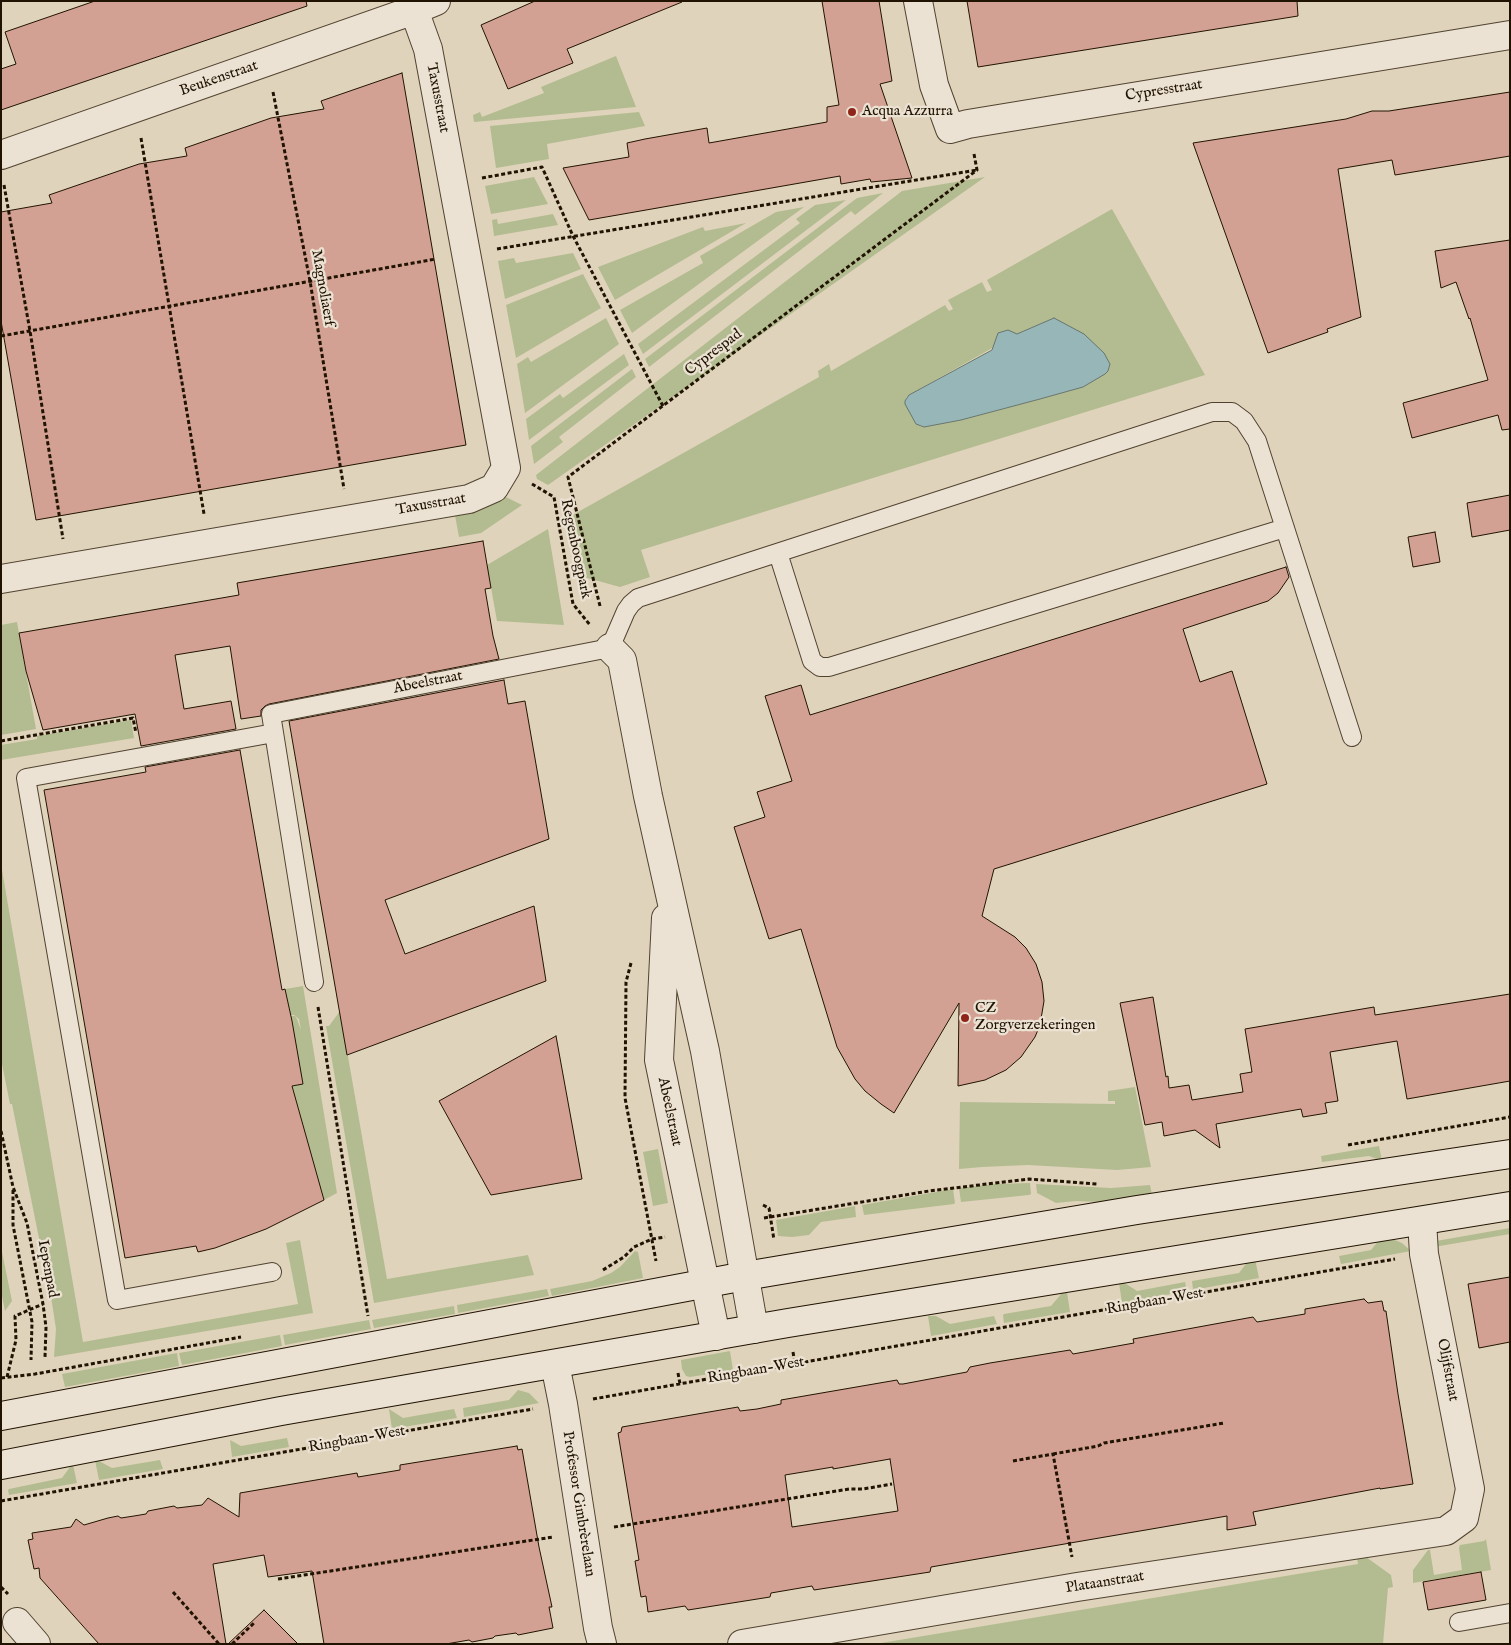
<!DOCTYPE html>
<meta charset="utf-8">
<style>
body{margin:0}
#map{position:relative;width:1511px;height:1645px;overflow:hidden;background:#e0d3bb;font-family:"IM FELL English",serif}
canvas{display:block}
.frame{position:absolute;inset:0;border:2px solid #211302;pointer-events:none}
</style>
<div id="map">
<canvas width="1511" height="1645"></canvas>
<div class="frame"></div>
</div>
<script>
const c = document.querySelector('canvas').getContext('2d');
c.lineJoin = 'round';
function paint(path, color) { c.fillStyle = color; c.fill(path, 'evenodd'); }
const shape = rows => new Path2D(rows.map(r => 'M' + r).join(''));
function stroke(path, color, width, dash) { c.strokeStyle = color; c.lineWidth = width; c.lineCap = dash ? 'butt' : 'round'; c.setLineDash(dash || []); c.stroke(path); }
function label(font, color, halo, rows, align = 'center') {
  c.font = font + ' "IM FELL English",serif'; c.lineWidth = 4.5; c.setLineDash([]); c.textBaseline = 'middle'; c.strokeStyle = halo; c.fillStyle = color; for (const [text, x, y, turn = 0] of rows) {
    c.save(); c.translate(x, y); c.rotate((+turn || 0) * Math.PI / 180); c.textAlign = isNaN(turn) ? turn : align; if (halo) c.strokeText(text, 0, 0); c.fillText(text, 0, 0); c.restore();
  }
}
paint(shape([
 [616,56,636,107,474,122,473,115,480,112,482,117,544,93,541,87],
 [639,112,645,126,547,144,549,159,496,168,490,126],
 [534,177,548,204,491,214,485,186],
 [985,177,548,485,537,479,536,475,902,191],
 [883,193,855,215,851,211,649,367,645,359,857,198],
 [846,200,643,354,638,344,800,223,796,219,815,205],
 [804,207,632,333,620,310,703,263,700,256,776,212],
 [1112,209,1205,375,641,550,650,577,620,587,580,576,569,517,819,377,818,371,829,364,831,371,945,305,949,311,953,309,948,300,982,282,987,292,992,290,987,280],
 [1054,318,1110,364,1108,371,1083,387,1040,399,961,420,924,427,920,426,906,398,909,395,1017,334],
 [553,214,558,225,494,236,492,220,497,219,498,224],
 [746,223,615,300,598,267,703,227,705,231],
 [573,253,581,269,505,299,498,261,514,258,516,263],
 [583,274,601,308,516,358,506,305],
 [606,318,619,344,525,413,517,364,528,357,531,362],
 [624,354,629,365,529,440,526,419,560,394,563,398],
 [632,369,636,377,559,437,563,442,534,464,531,446],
 [498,493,522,505,481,533,459,537,454,510],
 [548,529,564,625,497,621,487,565],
 [17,622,36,729,1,735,1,625],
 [131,720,134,738,1,760,1,745,37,739,37,736],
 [1,864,83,1342,298,1304,286,1243,300,1240,313,1313,54,1357,56,1329,52,1303,12,1104,10,1104,1,1059],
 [303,986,337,1193,324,1200,292,1086,303,1084,289,1016,295,1016,297,1019,301,1030,299,1019,294,1015,290,1015,285,989],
 [340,1011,387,1279,528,1255,534,1275,374,1303,326,1026,329,1026],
 [1135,1087,1151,1167,1117,1170,1028,1165,982,1167,959,1169,960,1102,1115,1104,1115,1101,1108,1101,1108,1091],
 [1379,1146,1382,1161,1369,1156,1322,1162,1321,1156],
 [658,1149,668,1203,653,1206,643,1152],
 [1030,1183,1031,1194,1029,1195,961,1202,959,1188,995,1184],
 [1036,1184,1111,1188,1150,1185,1153,1199,1148,1204,1076,1201,1056,1203,1037,1193],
 [953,1189,955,1203,954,1204,864,1215,862,1205],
 [855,1206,856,1217,821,1222,809,1235,792,1237,778,1236,776,1220],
 [1510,1228,1510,1234,1434,1247,1436,1241],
 [1390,1238,1402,1243,1411,1251,1341,1264,1339,1256,1371,1250,1380,1239],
 [1,1247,12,1301,5,1311,1,1291],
 [635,1251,638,1252,643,1278,552,1296,550,1289,592,1281,611,1273,620,1267],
 [1255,1259,1259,1278,1193,1290,1192,1281,1239,1273,1249,1260],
 [1123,1282,1137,1291,1185,1282,1187,1291,1122,1303,1119,1283],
 [547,1289,549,1296,458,1313,457,1305],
 [1067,1292,1070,1312,1004,1323,1003,1315,1004,1314,1051,1306,1062,1293],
 [454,1306,455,1314,374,1328,372,1320],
 [928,1316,936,1316,950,1324,994,1316,997,1324,931,1336],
 [369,1320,371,1329,285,1345,283,1335],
 [280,1335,282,1346,182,1365,179,1353],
 [730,1351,733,1370,690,1377,686,1376,682,1369,681,1360],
 [177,1353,179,1366,65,1387,62,1374],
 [518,1390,529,1393,539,1403,464,1417,463,1408,509,1400],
 [389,1409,403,1418,454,1409,457,1418,392,1429],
 [287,1438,289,1447,232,1457,230,1440,241,1446],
 [95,1460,99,1461,112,1468,160,1460,163,1469,99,1480],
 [73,1465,77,1483,9,1495,8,1490,9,1489,62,1478,70,1467],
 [1486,1539,1491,1570,1413,1583,1413,1570,1428,1550,1430,1550,1434,1575,1462,1570,1459,1548,1460,1545,1484,1541],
 [1356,1552,1359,1552,1391,1575,1393,1587,1388,1588,1383,1644,875,1644,1358,1564]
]), '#b3bc90');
const water = shape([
 [1054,318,1084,334,1104,353,1110,364,1108,371,1105,374,1083,387,1040,399,961,420,924,427,916,424,905,404,905,401,909,395,992,350,998,333,1008,330,1017,334,1054,318]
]);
paint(water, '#96b6b7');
stroke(water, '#67756f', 1);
const building = shape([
 [95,1,306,1,307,6,1,110,1,69,16,64,5,32,95,1],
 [535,1,682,1,682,2,567,49,573,63,508,89,481,25,535,1],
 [822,1,879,1,892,81,880,84,912,178,871,182,870,179,841,184,840,176,589,220,563,168,629,157,627,143,645,139,707,128,709,143,827,122,827,107,839,105,822,1],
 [967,1,1297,1,1298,16,978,67,967,1],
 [402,73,466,445,36,520,1,321,1,212,52,203,49,195,139,164,187,156,185,148,271,118,324,109,321,101,402,73],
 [1510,92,1510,156,1395,175,1392,160,1338,169,1361,317,1327,329,1328,332,1268,353,1193,143,1346,119,1372,111,1389,111,1510,92],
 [1510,240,1510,429,1502,430,1498,415,1412,438,1403,403,1488,380,1470,318,1469,319,1456,282,1441,288,1435,251,1510,240],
 [1510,495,1510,530,1472,537,1467,503,1510,495],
 [1435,532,1440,562,1413,567,1408,537,1435,532],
 [483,541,491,588,485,589,493,636,499,659,269,704,265,706,261,710,261,716,241,719,230,646,175,655,184,709,231,701,236,729,141,746,135,714,43,730,26,671,19,633,239,595,237,583,483,541],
 [1286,567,1289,577,1278,593,1268,601,1183,629,1200,682,1232,671,1267,784,994,869,982,916,1015,937,1026,948,1036,964,1042,982,1044,1001,1040,1025,1035,1037,1021,1057,1006,1070,985,1080,958,1086,959,1003,894,1113,881,1104,865,1091,855,1079,837,1047,801,929,769,939,734,827,765,817,757,792,792,781,765,696,801,685,810,715,1286,567],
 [504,680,508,704,525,701,549,839,385,900,405,954,534,906,546,981,347,1055,289,721,504,680],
 [240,750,282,990,285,989,292,1021,303,1084,292,1086,324,1200,266,1229,215,1248,198,1252,196,1246,125,1258,44,790,146,772,145,767,240,750],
 [1510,994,1510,1081,1407,1099,1397,1041,1330,1052,1338,1101,1325,1103,1327,1113,1303,1117,1301,1109,1216,1124,1220,1148,1195,1130,1164,1136,1162,1122,1145,1125,1120,1003,1153,997,1166,1077,1168,1076,1169,1088,1189,1085,1192,1100,1243,1092,1240,1074,1252,1072,1245,1029,1374,1007,1375,1015,1510,994],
 [556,1036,582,1179,491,1195,439,1101,556,1036],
 [1510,1277,1510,1342,1479,1348,1468,1284,1510,1277],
 [1364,1299,1368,1303,1382,1301,1384,1311,1386,1311,1398,1394,1413,1484,1380,1489,1380,1488,1253,1512,1256,1525,1227,1530,1227,1516,931,1567,930,1572,814,1590,812,1586,771,1593,770,1597,688,1610,685,1606,648,1612,646,1596,641,1597,635,1561,639,1560,618,1433,621,1432,622,1427,738,1407,740,1411,757,1409,781,1404,781,1400,897,1380,899,1384,903,1384,967,1372,970,1367,990,1363,1070,1350,1073,1354,1134,1343,1133,1339,1253,1317,1257,1322,1305,1314,1305,1309,1364,1299],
 [890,1459,898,1511,792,1527,785,1475,833,1467,833,1469,890,1459],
 [517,1446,518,1450,522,1449,539,1547,552,1607,549,1607,553,1628,518,1635,516,1633,495,1636,493,1638,472,1642,469,1640,446,1644,324,1644,312,1571,268,1577,264,1555,213,1564,226,1644,99,1644,40,1578,39,1568,34,1569,28,1540,33,1539,32,1533,71,1527,76,1519,84,1525,108,1518,118,1516,121,1518,134,1516,146,1514,148,1511,174,1506,177,1508,202,1505,208,1498,239,1517,240,1493,357,1473,358,1477,400,1470,400,1465,517,1446],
 [1481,1572,1486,1600,1428,1610,1423,1582,1481,1572],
 [264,1610,298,1644,228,1644,264,1610]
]);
paint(building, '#d3a193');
stroke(building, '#211302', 1);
const service = shape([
 [778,553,812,661,820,667,829,667,1285,528],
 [314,982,271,714,610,648,626,611,631,604,638,598,1212,412,1232,412,1244,421,1257,441,1352,737],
 [272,1272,117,1300,26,778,274,733],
 [1459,1622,1510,1613]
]);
const minor = shape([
 [918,1,934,85,950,129,968,124,1510,35],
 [1,155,414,10,436,1],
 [1,579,469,499,494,488,506,468,428,49,414,10],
 [610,648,622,660,648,796,705,1051,754,1329],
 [666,918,659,1060,716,1336],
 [555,1364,563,1404,598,1628,602,1644],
 [17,1622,36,1644],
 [742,1644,1077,1587,1446,1531,1464,1518,1470,1489,1424,1254,1422,1221]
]);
const secondary = shape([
 [1,1416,745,1276,1137,1210,1510,1154],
 [1,1465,281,1411,788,1323,1510,1206]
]);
stroke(service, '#514330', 20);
stroke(minor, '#514330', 30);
stroke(secondary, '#211302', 30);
stroke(shape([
 [273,92,310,281,344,489],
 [141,138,204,514],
 [482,178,542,167,573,236,663,406],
 [4,185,30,331,63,539],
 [497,249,977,170],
 [1,336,436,259],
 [532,484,554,497,573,604,590,625],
 [600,606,568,477,977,170,974,154],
 [1,741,133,718,136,733],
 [631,963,626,982,625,1098,656,1261],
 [318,1007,368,1316],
 [1,1131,13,1187,27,1223,43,1304,46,1327,45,1357],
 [1348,1145,1510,1117],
 [13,1190,13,1225,32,1322,31,1360],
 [763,1205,769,1208,774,1240],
 [764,1218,929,1191,1029,1179,1097,1184],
 [603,1270,624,1257,634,1247,652,1239,665,1237],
 [793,1352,795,1364],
 [678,1373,680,1384],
 [7,1377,16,1340,15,1316,43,1304],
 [1,1378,35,1374,241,1337],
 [593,1399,1395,1259],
 [1053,1454,1098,1446,1104,1443,1224,1423],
 [1013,1461,1053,1454,1072,1557],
 [1,1501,533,1409],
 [614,1527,849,1489,863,1489,892,1484],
 [278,1579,553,1537],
 [1,1587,8,1594],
 [173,1592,219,1644],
 [232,1644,254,1623]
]), '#211302', 3, [4, 2.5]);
stroke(service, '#ebe2d3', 18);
stroke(minor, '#ebe2d3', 28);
stroke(secondary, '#ebe2d3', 28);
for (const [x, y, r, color] of [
 [852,112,5,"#8f2418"],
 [965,1018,5,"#8f2418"]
]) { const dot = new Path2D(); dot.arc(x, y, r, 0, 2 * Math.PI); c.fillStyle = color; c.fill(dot); stroke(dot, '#ebe2d3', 2); }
label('15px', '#211302', '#ebe2d3', [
 ["Beukenstraat",219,79,-19],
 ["Cypresstraat",1164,91,-9],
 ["Taxusstraat",437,98,79],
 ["Magnoliaerf",322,288,80],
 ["Cyprespad",714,353,-37],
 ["Taxusstraat",431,505,-10],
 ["Regenboogpark",575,549,78],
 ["Abeelstraat",428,683,-11],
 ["Abeelstraat",669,1112,78],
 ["Iepenpad",47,1269,79],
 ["Ringbaan-West",1155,1302,-10],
 ["Olijfstraat",1447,1370,79],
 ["Ringbaan-West",756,1371,-10],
 ["Ringbaan-West",357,1440,-10],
 ["Professor Gimbrèrelaan",578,1504,81],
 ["Plataanstraat",1105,1583,-9]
]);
label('15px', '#211302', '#ebe2d3', [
 ["Acqua Azzurra",862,112],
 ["CZ",975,1009],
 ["Zorgverzekeringen",975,1026]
], 'left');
</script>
